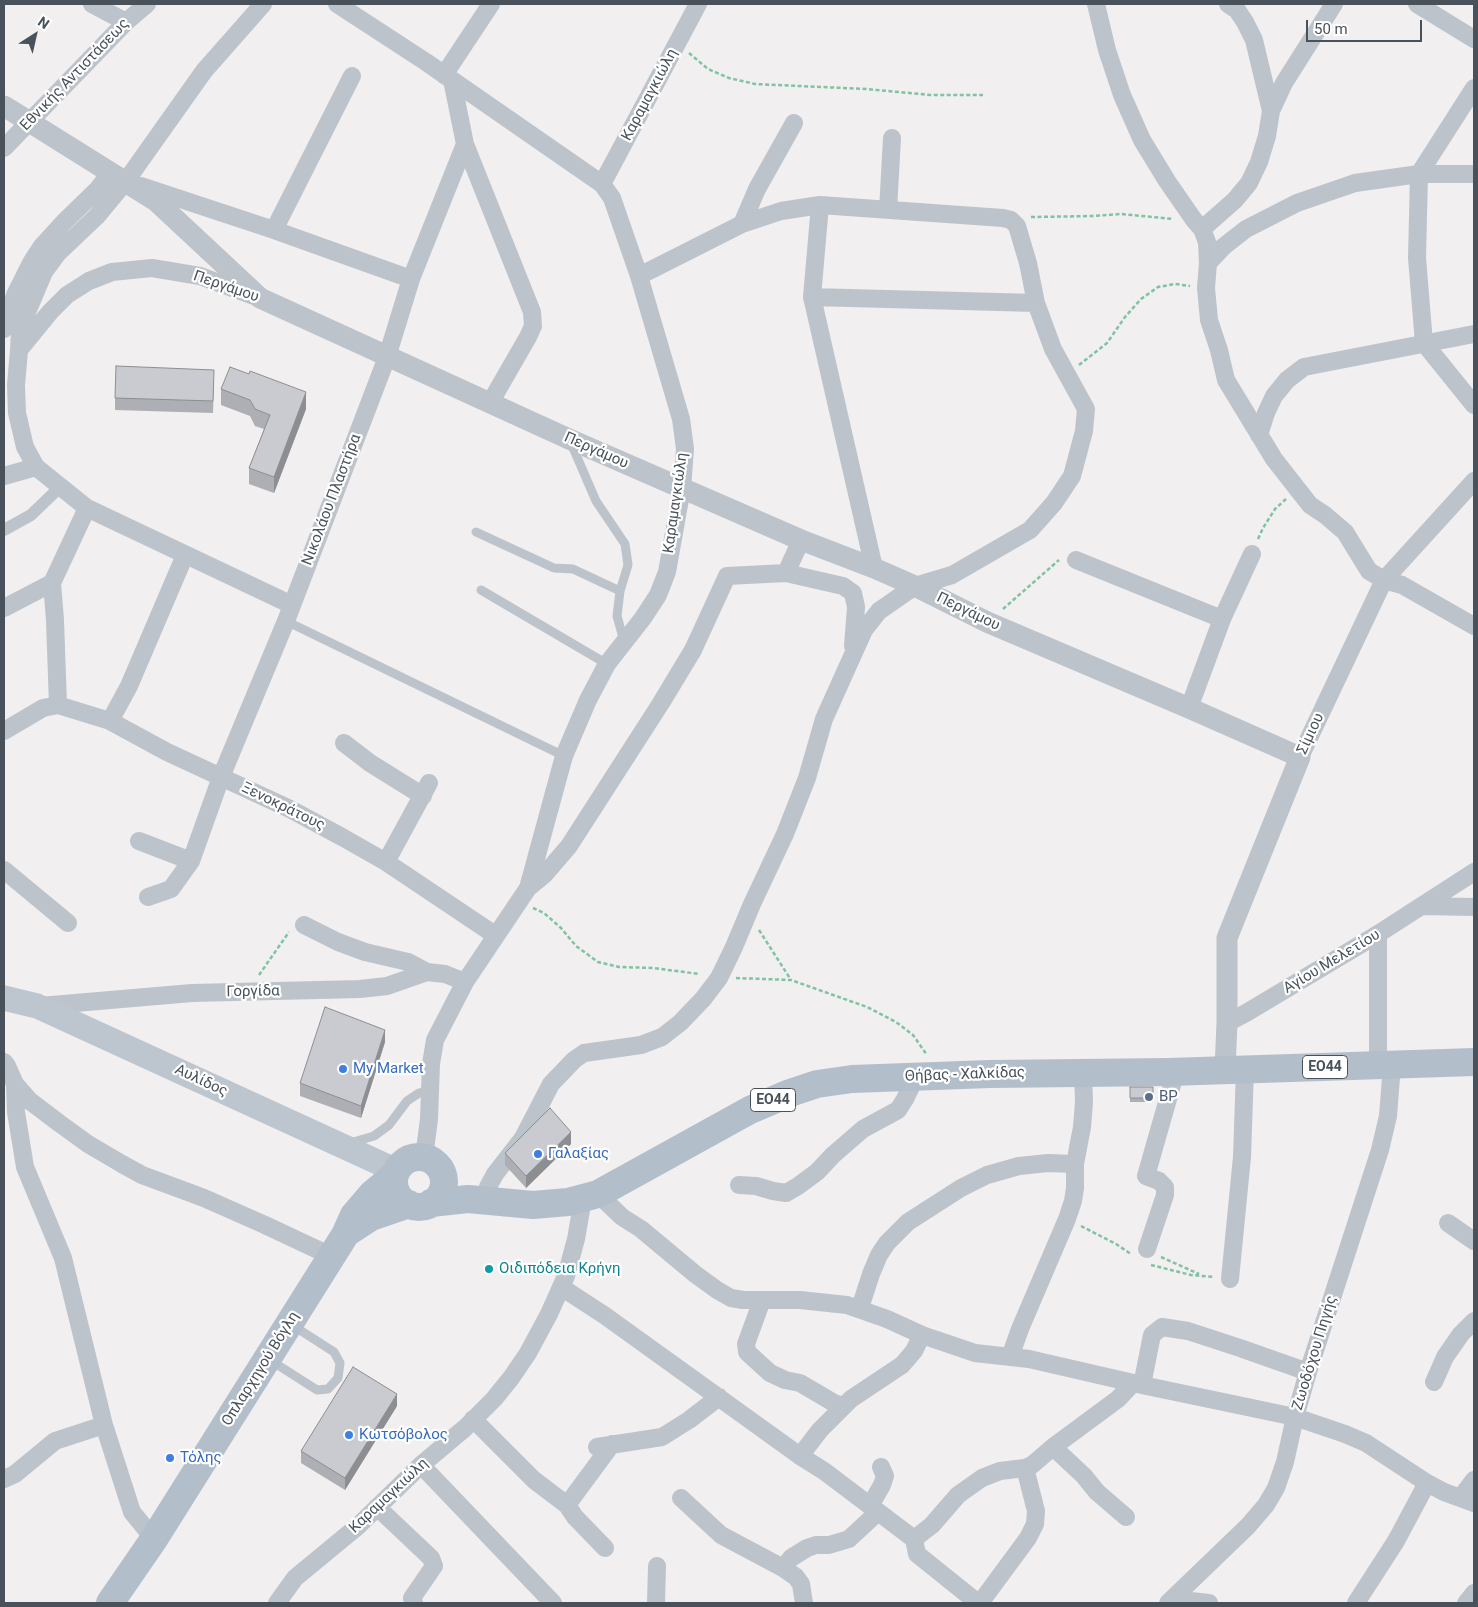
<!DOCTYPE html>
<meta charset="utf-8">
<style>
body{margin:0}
#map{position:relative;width:1478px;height:1607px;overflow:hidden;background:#f1efef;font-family:Roboto,sans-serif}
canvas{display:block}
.frame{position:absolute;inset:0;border:5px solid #49525a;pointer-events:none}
.north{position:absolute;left:10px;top:10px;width:50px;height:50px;-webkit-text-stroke:4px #fff;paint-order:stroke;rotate:35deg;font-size:14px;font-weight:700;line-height:20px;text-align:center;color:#49525a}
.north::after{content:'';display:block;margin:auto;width:18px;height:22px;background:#49525a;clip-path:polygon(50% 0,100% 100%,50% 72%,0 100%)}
.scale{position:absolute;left:1306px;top:20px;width:116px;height:22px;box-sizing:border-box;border:2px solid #49525a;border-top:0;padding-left:6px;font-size:15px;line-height:18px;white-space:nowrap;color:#49525a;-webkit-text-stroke:4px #fff;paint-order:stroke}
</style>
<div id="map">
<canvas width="1478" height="1607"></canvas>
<div class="frame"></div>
<div class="north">N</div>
<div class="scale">50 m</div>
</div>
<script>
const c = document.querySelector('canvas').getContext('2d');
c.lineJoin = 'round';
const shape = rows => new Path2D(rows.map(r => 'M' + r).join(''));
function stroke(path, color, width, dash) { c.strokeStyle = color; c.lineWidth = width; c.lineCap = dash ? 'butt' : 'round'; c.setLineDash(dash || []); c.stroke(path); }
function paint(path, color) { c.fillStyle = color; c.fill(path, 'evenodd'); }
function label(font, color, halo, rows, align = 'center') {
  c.font = font + ' Roboto,sans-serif'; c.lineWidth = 4.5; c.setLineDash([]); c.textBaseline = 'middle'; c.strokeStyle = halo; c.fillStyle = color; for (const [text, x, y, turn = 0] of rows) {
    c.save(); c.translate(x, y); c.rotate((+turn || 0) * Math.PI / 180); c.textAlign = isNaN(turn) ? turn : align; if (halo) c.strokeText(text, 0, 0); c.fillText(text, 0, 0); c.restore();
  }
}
stroke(shape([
 [689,53,708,69,729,78,755,84,866,89,931,95,983,95],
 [1031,217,1094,216,1121,214,1173,219],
 [1079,365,1107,343,1125,317,1141,299,1158,287,1175,284,1190,286],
 [1258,539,1263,528,1275,509,1286,499],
 [1003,609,1059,560],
 [533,908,544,913,561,928,576,946,598,962,619,967,653,968,700,974],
 [759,930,791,980],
 [259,975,289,932],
 [736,978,791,980,867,1007,896,1022,913,1035,927,1055],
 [1081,1226,1116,1244,1131,1254],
 [1161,1257,1199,1274],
 [1151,1265,1191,1275,1214,1277]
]), '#7fc3a2', 2.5, [4, 2.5]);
stroke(shape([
 [571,443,596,501,625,544,628,565,620,591,617,616,624,641],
 [476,532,554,568,573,569,620,591],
 [481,590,607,664],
 [286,621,564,756],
 [350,1143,374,1136,389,1125,407,1101,419,1093,430,1090],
 [270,1360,317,1390,328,1389,338,1378,340,1363,334,1352,292,1325]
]), '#bcc3ca', 9);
stroke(shape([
 [4,530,31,515,60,487]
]), '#bcc3ca', 12);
stroke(shape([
 [92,4,126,22],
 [337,4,426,62,602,184],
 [1096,4,1107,50,1122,95,1142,140,1167,181,1194,220,1202,229,1207,242,1208,263,1206,288,1209,320,1219,350,1226,380,1274,459,1310,505,1325,515,1345,532,1369,571,1384,580,1402,585,1474,626],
 [1228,4,1237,10,1245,22,1254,40,1271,111],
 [1417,4,1474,39],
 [444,75,491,4],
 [1474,88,1419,174,1417,258,1424,343,1474,405],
 [465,144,532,312,533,326,528,337,490,403],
 [4,148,126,22,147,4],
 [141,186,274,230,411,279],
 [820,205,812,297,874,568],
 [888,210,892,138],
 [742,224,757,189,794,123],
 [1202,229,1235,200,1249,183,1259,162,1267,136,1271,111,1284,83,1334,4],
 [274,230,352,76],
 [1208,263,1223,247,1246,229,1297,203,1355,183,1419,174,1474,174],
 [257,297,200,276,152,268,112,272,89,281,67,295,50,312,19,350,16,385,17,413,25,447,36,467,87,508,292,605],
 [812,297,1036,303],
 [4,329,15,295,31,263,42,246,64,222,98,189,110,173],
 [19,350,20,331,25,317,44,272,58,253,97,216,126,181,204,71,263,4],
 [1259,435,1266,413,1274,396,1287,380,1304,367,1474,334],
 [4,476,36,467],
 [1076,560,1222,619],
 [786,573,843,586,853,593,856,607,853,646],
 [4,608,52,583],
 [58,705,55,620,52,583,87,508],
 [1189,708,1222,619,1252,554],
 [110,721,129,686,185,555],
 [4,731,43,708,58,705,110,721,167,752,290,809,342,837,386,862,495,935],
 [344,743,370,763,423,796],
 [1300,757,1384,580,1474,481],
 [139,841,191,861],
 [386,862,429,783],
 [4,870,68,923],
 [528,888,564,756,588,700,607,664,643,618,658,595,667,572,682,488,685,449,681,419,639,276,612,198,602,184,698,4],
 [148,897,171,889,191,861,221,777,286,621,387,357,411,279,465,144,452,80],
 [1423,906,1474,907],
 [304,925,338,942,365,952,408,962,427,972],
 [1378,934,1378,1066],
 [40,1006,192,993,360,989,387,986,427,972,445,974,465,982],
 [1227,1023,1246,1013,1378,934,1474,872],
 [4,1062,7,1066,15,1084,16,1112,25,1167,63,1258,104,1425,132,1512,154,1539],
 [15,1084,30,1101,59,1123,88,1144,122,1164,142,1175,204,1198,265,1225,331,1256],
 [424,1157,429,1119,431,1064,435,1040,465,982,528,888,545,874,569,846,661,703,693,650,727,576,786,573,801,540],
 [739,1185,756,1186,773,1191,786,1193,798,1186,817,1172,833,1155,863,1129,898,1110,905,1099,916,1076],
 [598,1194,622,1217,641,1229,695,1274,717,1290,731,1298,743,1300,800,1300,847,1305,887,1319,922,1335,975,1353,1029,1359,1142,1385,1295,1417,1345,1434,1366,1443,1427,1483,1444,1492,1474,1503],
 [485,1200,488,1187,495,1174,523,1138,551,1084,574,1060,584,1053,641,1045,662,1037,680,1023,703,999,719,978,734,947,752,904,785,834,807,778,824,719,864,630,879,611,915,586,952,575,1030,530,1054,503,1072,476,1084,431,1086,409,1053,349,1036,303,1028,263,1017,226,1011,220,1003,218,820,205,781,211,742,224,639,276],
 [1448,1223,1474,1241],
 [1147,1249,1165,1195,1165,1187,1159,1181,1146,1176,1176,1071],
 [1230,1279,1242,1157,1245,1069],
 [561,1287,604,1315,800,1456,824,1471,914,1539,932,1525,958,1495,982,1478,1000,1471,1025,1468,1032,1465,1053,1447,1118,1399,1133,1383],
 [762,1300,746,1344,747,1352,770,1373,785,1380,800,1383,834,1403,843,1406],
 [860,1308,871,1274,879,1255,887,1243,908,1222,961,1188,987,1175,1019,1166,1048,1163,1075,1164],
 [1010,1357,1020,1329,1067,1219,1073,1201,1075,1188,1075,1164,1082,1127,1084,1102,1083,1073],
 [1434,1382,1445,1357,1461,1334,1474,1321],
 [1142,1385,1152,1335,1162,1327,1188,1331,1240,1348,1308,1372],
 [473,1419,534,1480,567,1505,575,1517,605,1548],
 [597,1447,662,1437,689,1420,719,1397],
 [1053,1447,1084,1476,1097,1492,1126,1517],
 [800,1456,820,1430,851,1399,902,1365,914,1351,922,1335],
 [421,1465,553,1603],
 [4,1479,15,1474,55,1441,104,1425],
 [1461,1497,1474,1480],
 [681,1498,721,1535,783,1568,796,1577,801,1584,804,1603],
 [567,1505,612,1444],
 [870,1506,882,1485,885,1476,881,1467],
 [377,1507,431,1558,434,1566,412,1598,414,1603],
 [914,1539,917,1554,978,1603],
 [783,1568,791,1558,807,1548,816,1545,829,1545,849,1539,878,1512],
 [1172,1599,1209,1603],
 [277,1603,295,1578,358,1526,421,1465,465,1428,494,1399,511,1378,528,1353,549,1314,566,1276,576,1239,583,1199],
 [656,1603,657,1566],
 [980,1603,1028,1538,1035,1524,1036,1511,1025,1468],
 [1168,1603,1248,1526,1266,1505,1276,1488,1285,1462,1295,1417,1308,1372,1380,1150,1388,1116,1392,1065],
 [1356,1603,1396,1541,1427,1483],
 [1466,1603,1474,1593]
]), '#bcc3ca', 18);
stroke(shape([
 [4,106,156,201,260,298,569,439,801,540,874,568,915,586,987,622,1189,708,1300,757,1227,938,1227,1023,1225,1069]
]), '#bcc3ca', 21);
stroke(shape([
 [4,998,37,1006,397,1171]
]), '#bdc5ce', 25);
stroke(shape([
 '394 1182a25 25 0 1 1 50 0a25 25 0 1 1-50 0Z',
 [431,1203,468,1199,533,1205,568,1202,598,1194,750,1110,790,1093,817,1084,852,1079,990,1074,1169,1072,1474,1062],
 [348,1232,371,1217,409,1204],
 [110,1603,154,1539,345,1235,354,1215,372,1194,395,1175]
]), '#b2beca', 28);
paint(shape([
 [214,382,213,413,115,410,115,398],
 [221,389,306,409,274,493,249,484,249,468,264,429,255,426,250,416,221,405],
 [385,1042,361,1118,300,1096,300,1083],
 [1130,1087,1153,1087,1153,1102,1130,1102],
 [571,1144,526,1188,505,1165,505,1153],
 [397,1406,345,1490,301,1463,301,1451]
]), '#adafb4');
paint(shape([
 [306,392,306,409,274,493,274,477],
 [385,1030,385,1042,361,1118,361,1106],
 [571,1132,571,1144,526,1188,526,1176],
 [397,1394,397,1406,345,1490,345,1478]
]), '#8d8e92');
const building = shape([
 [116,366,214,370,213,401,115,398,116,366],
 [230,367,249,374,250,371,306,392,274,477,249,468,270,415,255,409,250,400,221,389,230,367],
 [325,1007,385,1030,361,1106,300,1083,325,1007],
 [1130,1087,1153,1087,1153,1098,1130,1098,1130,1087],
 [550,1108,571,1132,526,1176,505,1153,550,1108],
 [353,1367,397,1394,345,1478,301,1451,353,1367]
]);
paint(building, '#c9cbd1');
stroke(building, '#8d8e92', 1);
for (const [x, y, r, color] of [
 [343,1069,5,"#3f7fe0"],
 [1149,1097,5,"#5c6f8a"],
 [538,1154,5,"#3f7fe0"],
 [489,1269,5,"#0f9aa8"],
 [349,1435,5,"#3f7fe0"],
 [170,1458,5,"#3f7fe0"]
]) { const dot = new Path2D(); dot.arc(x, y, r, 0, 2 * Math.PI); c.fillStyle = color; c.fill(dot); stroke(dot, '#fff', 2); }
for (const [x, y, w] of [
 [1325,1067,45],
 [773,1100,45]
]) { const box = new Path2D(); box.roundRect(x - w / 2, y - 11.5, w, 23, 4); c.fillStyle = '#fff'; c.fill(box); stroke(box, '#49525a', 1); }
label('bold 14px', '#49525a', null, [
 ["ΕΟ44",1325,1067],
 ["ΕΟ44",773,1100]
]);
label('15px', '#49525a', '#fff', [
 ["Εθνικής Αντιστάσεως",75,75,-46],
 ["Καραμαγκιώλη",650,95,-62],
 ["Περγάμου",226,287,19],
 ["Περγάμου",596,451,24],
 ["Νικολάου Πλαστήρα",332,500,-69],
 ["Καραμαγκιώλη",676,503,-82],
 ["Περγάμου",968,612,26],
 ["Σίμιου",1311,734,-65],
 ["Ξενοκράτους",283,807,26],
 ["Αγίου Μελετίου",1332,962,-31],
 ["Γοργίδα",253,992,-1],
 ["Θήβας - Χαλκίδας",965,1075,-2],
 ["Αυλίδος",201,1081,25],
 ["Ζωοδόχου Πηγής",1315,1353,-73],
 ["Οπλαρχηγού Βόγλη",261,1369,-58],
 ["Καραμαγκιώλη",389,1496,-43]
]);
label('15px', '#366cbe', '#fff', [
 ["My Market",353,1069],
 ["Γαλαξίας",548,1154],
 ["Κωτσόβολος",359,1435],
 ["Τόλης",180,1458]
], 'left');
label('15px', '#4e5e75', '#fff', [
 ["BP",1159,1097]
], 'left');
label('15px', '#0d838f', '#fff', [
 ["Οιδιπόδεια Κρήνη",499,1269]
], 'left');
</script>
